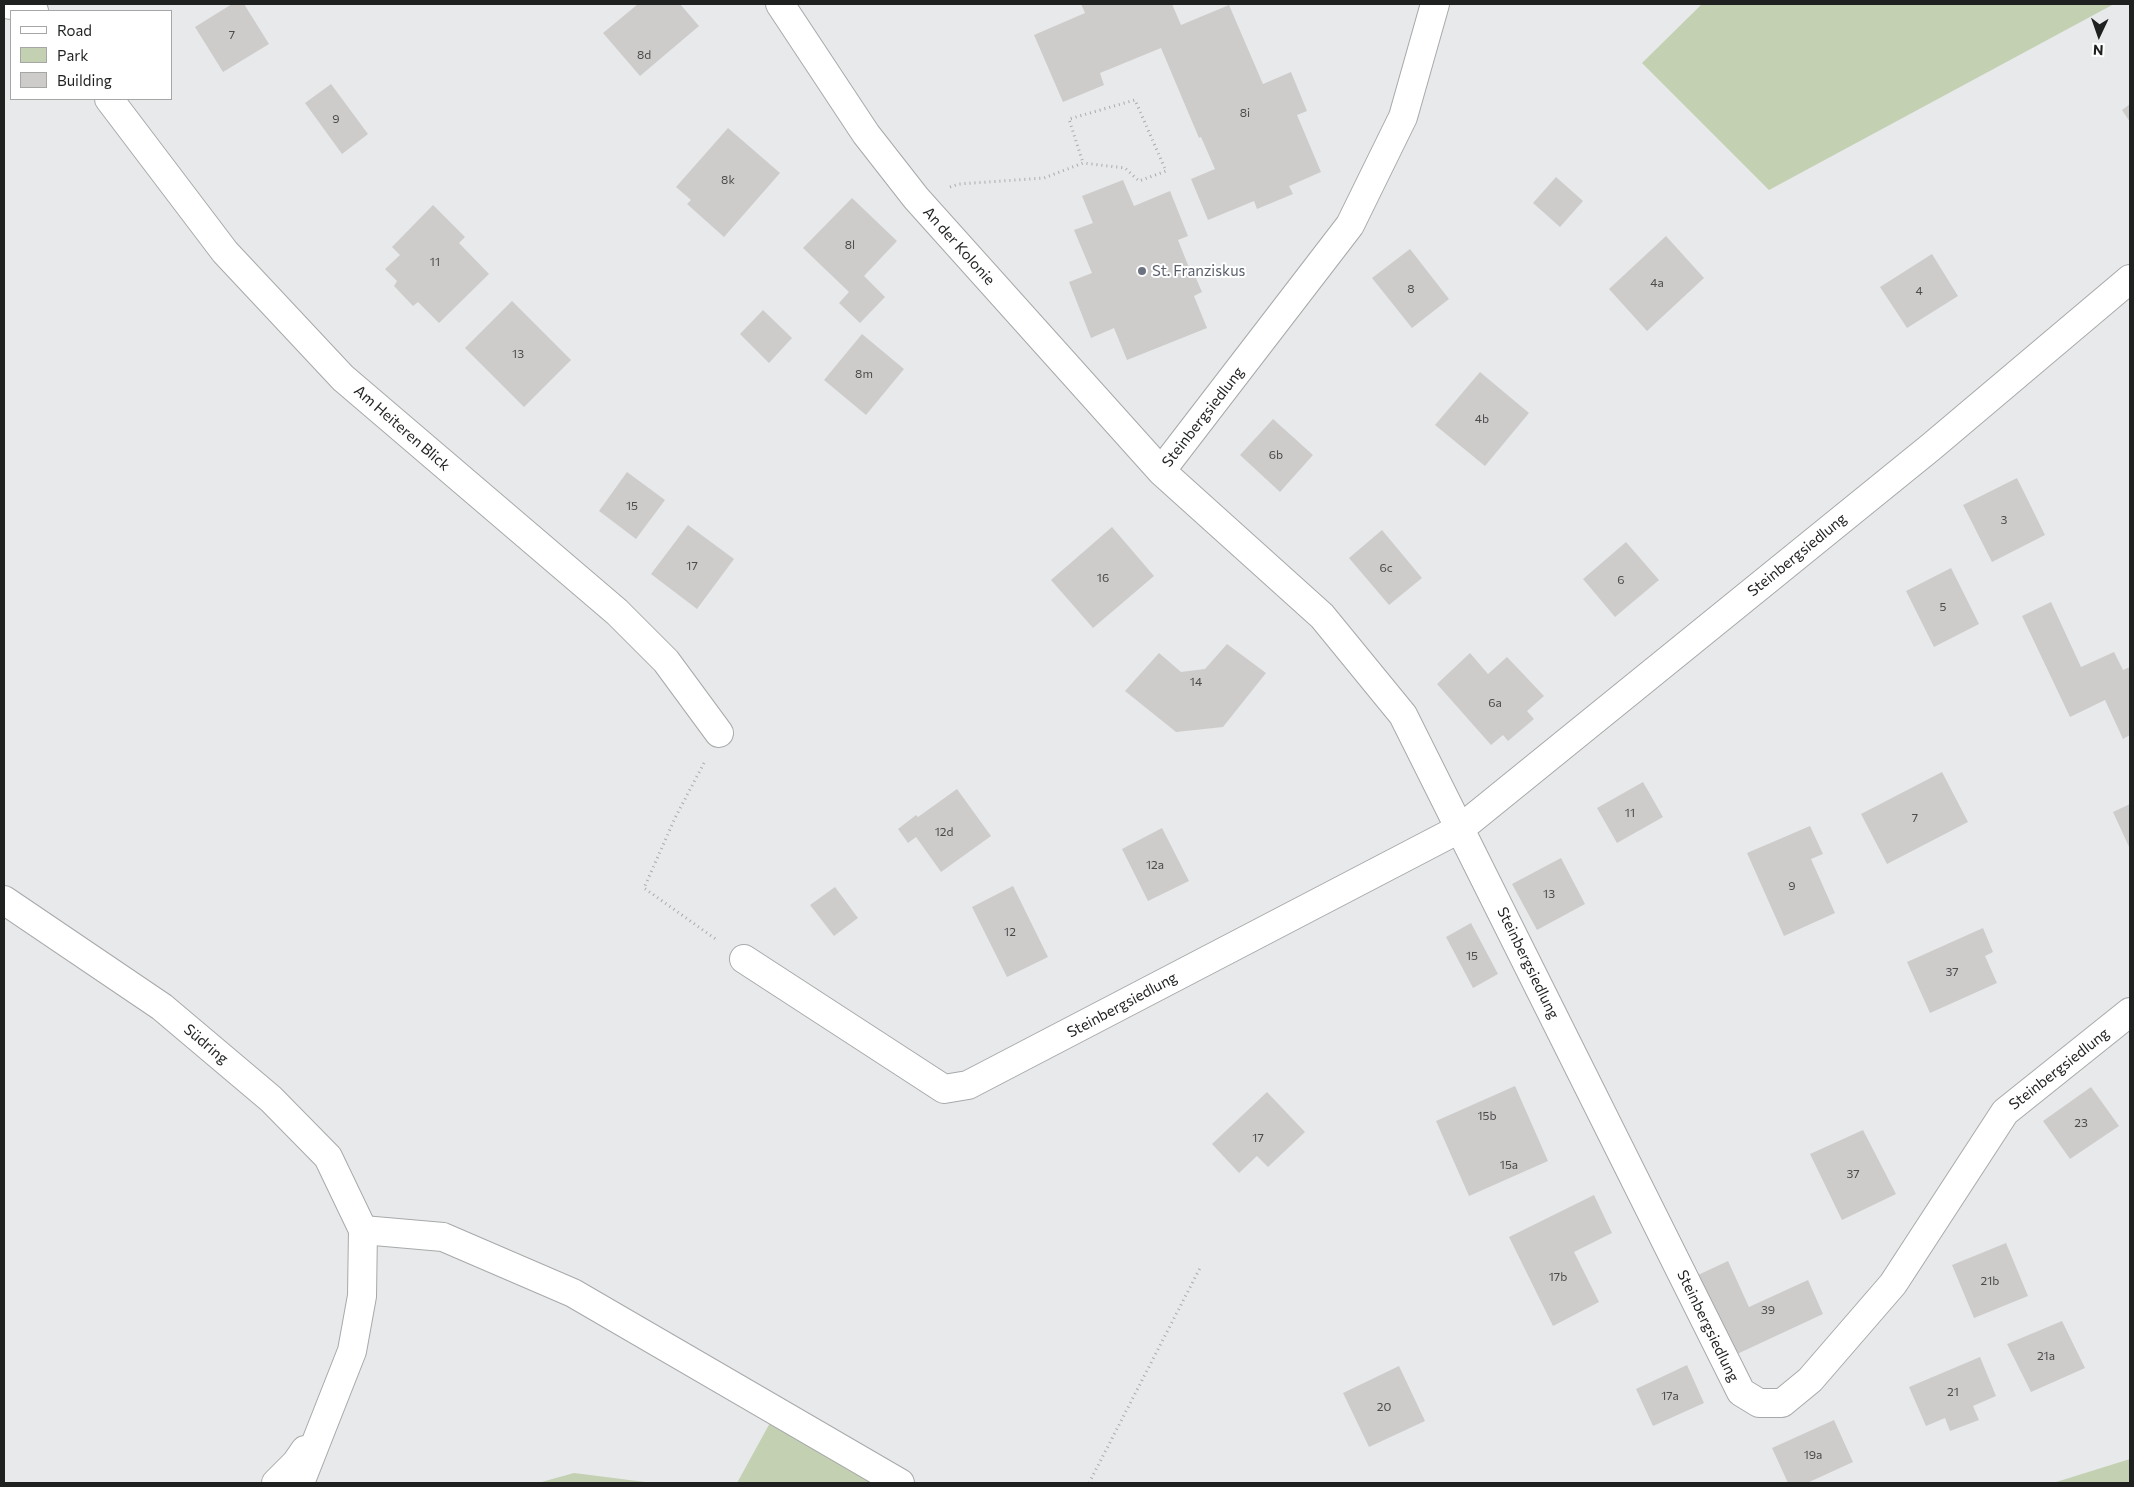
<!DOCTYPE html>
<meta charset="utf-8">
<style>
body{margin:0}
#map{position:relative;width:2134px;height:1487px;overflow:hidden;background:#e7e9eb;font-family:Commissioner,sans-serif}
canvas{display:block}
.frame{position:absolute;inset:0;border:5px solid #1f2020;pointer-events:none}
.legend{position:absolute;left:10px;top:10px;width:162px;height:90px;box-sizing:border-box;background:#fff;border:1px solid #a5a6a6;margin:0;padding:6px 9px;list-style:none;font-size:15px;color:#1f2020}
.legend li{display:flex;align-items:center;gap:10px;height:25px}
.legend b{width:25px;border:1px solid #a5a6a6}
.north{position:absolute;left:2074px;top:10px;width:50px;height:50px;-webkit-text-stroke:4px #fff;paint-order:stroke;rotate:183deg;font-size:14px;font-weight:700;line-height:20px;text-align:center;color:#1f2020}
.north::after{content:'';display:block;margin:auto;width:18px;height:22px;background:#1f2020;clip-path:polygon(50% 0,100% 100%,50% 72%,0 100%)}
</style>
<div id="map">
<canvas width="2134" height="1487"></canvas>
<div class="frame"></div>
<ul class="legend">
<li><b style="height:6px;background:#fff"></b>Road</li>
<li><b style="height:14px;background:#c4d0b2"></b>Park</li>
<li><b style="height:14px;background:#cecccb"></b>Building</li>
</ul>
<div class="north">N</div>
</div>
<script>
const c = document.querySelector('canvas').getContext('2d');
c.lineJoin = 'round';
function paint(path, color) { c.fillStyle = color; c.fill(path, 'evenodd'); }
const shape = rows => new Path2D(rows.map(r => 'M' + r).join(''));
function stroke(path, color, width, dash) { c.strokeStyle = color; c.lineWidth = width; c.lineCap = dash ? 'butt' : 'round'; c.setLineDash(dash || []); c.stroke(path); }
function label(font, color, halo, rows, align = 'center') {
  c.font = font + ' Commissioner,sans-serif'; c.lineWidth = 4; c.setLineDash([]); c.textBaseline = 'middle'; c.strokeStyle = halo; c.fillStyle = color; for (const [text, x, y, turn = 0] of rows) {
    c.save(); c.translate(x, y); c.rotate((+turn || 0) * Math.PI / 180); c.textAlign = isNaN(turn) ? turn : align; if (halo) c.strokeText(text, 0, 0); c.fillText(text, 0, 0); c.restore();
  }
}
paint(shape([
 [1702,4,2114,4,1769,190,1642,63],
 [771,1421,875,1483,737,1483],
 [2130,1459,2130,1483,2053,1483],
 [574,1473,653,1483,538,1483]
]), '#c4d0b2');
paint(shape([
 [232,4,244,4,269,44,223,72,195,27],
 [638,4,680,4,699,26,640,76,603,33],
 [1081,4,1172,4,1181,25,1229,5,1263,84,1291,72,1307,111,1297,115,1321,172,1289,186,1293,194,1257,209,1254,201,1208,220,1191,179,1215,169,1201,137,1199,138,1161,48,1100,73,1104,85,1063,102,1034,35,1085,13],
 [331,84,368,134,342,154,305,103],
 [2130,104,2130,122,2122,110],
 [728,128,780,173,724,237,687,204,691,200,676,187],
 [1556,177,1583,201,1560,227,1533,203],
 [1123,180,1134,206,1170,191,1188,236,1178,240,1190,270,1192,269,1202,292,1194,296,1207,328,1127,360,1114,328,1091,338,1069,282,1092,273,1074,230,1093,223,1082,196],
 [852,198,897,241,864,276,885,297,860,323,839,303,849,292,803,248],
 [433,205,465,237,459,243,489,274,439,323,418,302,413,306,394,286,397,281,385,269,400,255,392,247],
 [1666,236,1704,278,1647,331,1609,289],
 [1410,249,1449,299,1412,328,1372,278],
 [1932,254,1958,296,1907,328,1880,287],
 [512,301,571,360,524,407,465,348],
 [763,310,792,338,769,363,740,334],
 [862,334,904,369,866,415,824,380],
 [1480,372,1529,413,1485,466,1435,425],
 [1273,419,1313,455,1280,492,1240,455],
 [627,472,665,500,636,539,599,511],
 [2017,478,2045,535,1992,562,1963,505],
 [688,525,734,559,697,609,651,574],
 [1112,527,1154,576,1093,628,1051,580],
 [1382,530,1422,578,1389,605,1349,558],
 [1626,542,1659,580,1615,617,1583,579],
 [1951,568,1979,624,1934,647,1906,591],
 [2051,602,2081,667,2114,652,2123,670,2130,667,2130,735,2123,739,2105,700,2070,717,2022,616],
 [1227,644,1266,673,1223,727,1176,732,1125,691,1159,653,1181,672,1205,669],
 [1470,653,1488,674,1507,657,1544,696,1527,711,1534,719,1508,741,1503,735,1491,745,1437,684],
 [1942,772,1968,822,1887,864,1861,814],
 [1643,782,1663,817,1617,843,1597,808],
 [957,789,991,836,941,872,916,837,908,843,898,829,916,815,918,817],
 [2130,804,2130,849,2113,812],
 [1810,826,1823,854,1811,859,1835,913,1784,936,1747,853],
 [1162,828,1189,881,1148,901,1122,849],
 [1561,858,1585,904,1537,930,1512,884],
 [1013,886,1048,957,1007,977,972,907],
 [835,887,858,918,834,936,810,905],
 [1471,923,1498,974,1473,988,1446,937],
 [1983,928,1993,952,1985,956,1997,983,1930,1013,1907,962],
 [1515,1086,1548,1161,1469,1196,1436,1121],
 [2091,1087,2119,1126,2070,1159,2043,1121],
 [1267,1092,1305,1132,1268,1167,1257,1156,1239,1173,1212,1144],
 [1863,1130,1896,1194,1842,1220,1810,1154],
 [1594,1195,1612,1233,1574,1252,1599,1302,1553,1326,1509,1237],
 [2006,1243,2028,1296,1974,1318,1952,1265],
 [1728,1261,1749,1307,1808,1280,1823,1314,1735,1355,1698,1275],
 [2062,1321,2085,1368,2031,1392,2007,1344],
 [1980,1357,1996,1396,1973,1406,1979,1420,1950,1431,1945,1418,1926,1426,1909,1387],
 [1687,1365,1704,1403,1653,1426,1636,1389],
 [1399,1366,1425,1421,1369,1447,1343,1393],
 [1834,1420,1853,1462,1807,1483,1788,1483,1772,1448]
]), '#cecccb');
const minor = shape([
 [4,4,25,7,34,11],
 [780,4,866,134,916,198,1161,471,1322,616,1403,715,1741,1392,1759,1403,1782,1403,1810,1380,1893,1284,2005,1112,2130,1012],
 [109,99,225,252,343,378,617,612,666,661,719,733],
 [1161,471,1350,225,1403,117,1435,4],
 [744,959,944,1089,968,1085,1461,828,1931,447,2130,279],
 [363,1230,443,1237,573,1293,900,1483]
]);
const major = shape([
 [4,900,162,1007,271,1099,328,1157,363,1230,362,1296,352,1351,300,1483],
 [276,1483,296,1463,305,1450]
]);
stroke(minor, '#a7a9aa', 30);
stroke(major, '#a7a9aa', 30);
stroke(shape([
 [950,187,959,184,1044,178,1083,163,1125,168,1139,181,1166,171,1135,100,1069,119,1083,163],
 [704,763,675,818,644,888,717,940],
 [1089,1483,1200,1268]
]), '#a9abac', 3, [1, 4]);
stroke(minor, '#fff', 28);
stroke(major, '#fff', 28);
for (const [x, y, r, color] of [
 [1142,271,5,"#6b7280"]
]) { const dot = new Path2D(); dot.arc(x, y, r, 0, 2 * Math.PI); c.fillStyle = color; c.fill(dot); stroke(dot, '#fff', 2); }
label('12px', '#4b4b4b', null, [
 ["7",232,35],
 ["8d",644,55],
 ["8i",1245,113],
 ["9",336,119],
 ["8k",728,180],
 ["8l",850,245],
 ["11",435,262],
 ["4a",1657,283],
 ["8",1411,289],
 ["4",1919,291],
 ["13",518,354],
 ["8m",864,374],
 ["4b",1482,419],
 ["6b",1276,455],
 ["15",632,506],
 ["3",2004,520],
 ["17",692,566],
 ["6c",1386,568],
 ["16",1103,578],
 ["6",1621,580],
 ["5",1943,607],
 ["14",1196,682],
 ["6a",1495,703],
 ["11",1630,813],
 ["7",1915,818],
 ["12d",944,832],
 ["12a",1155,865],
 ["9",1792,886],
 ["13",1549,894],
 ["12",1010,932],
 ["15",1472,956],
 ["37",1952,972],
 ["15b",1487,1116],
 ["23",2081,1123],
 ["17",1258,1138],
 ["15a",1509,1165],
 ["37",1853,1174],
 ["17b",1558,1277],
 ["21b",1990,1281],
 ["39",1768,1310],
 ["21a",2046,1356],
 ["21",1953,1392],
 ["17a",1670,1396],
 ["20",1384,1407],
 ["19a",1813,1455]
]);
label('15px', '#1f2020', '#fff', [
 ["An der Kolonie",959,246,48],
 ["Steinbergsiedlung",1203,417,-52],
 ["Am Heiteren Blick",402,428,41],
 ["Steinbergsiedlung",1797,555,-39],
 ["Steinbergsiedlung",1528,963,64],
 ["Steinbergsiedlung",1122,1005,-28],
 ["Südring",206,1044,40],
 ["Steinbergsiedlung",2059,1069,-38],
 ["Steinbergsiedlung",1708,1326,64]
]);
label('15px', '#5b616d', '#fff', [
 ["St. Franziskus",1152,271]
], 'left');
</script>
